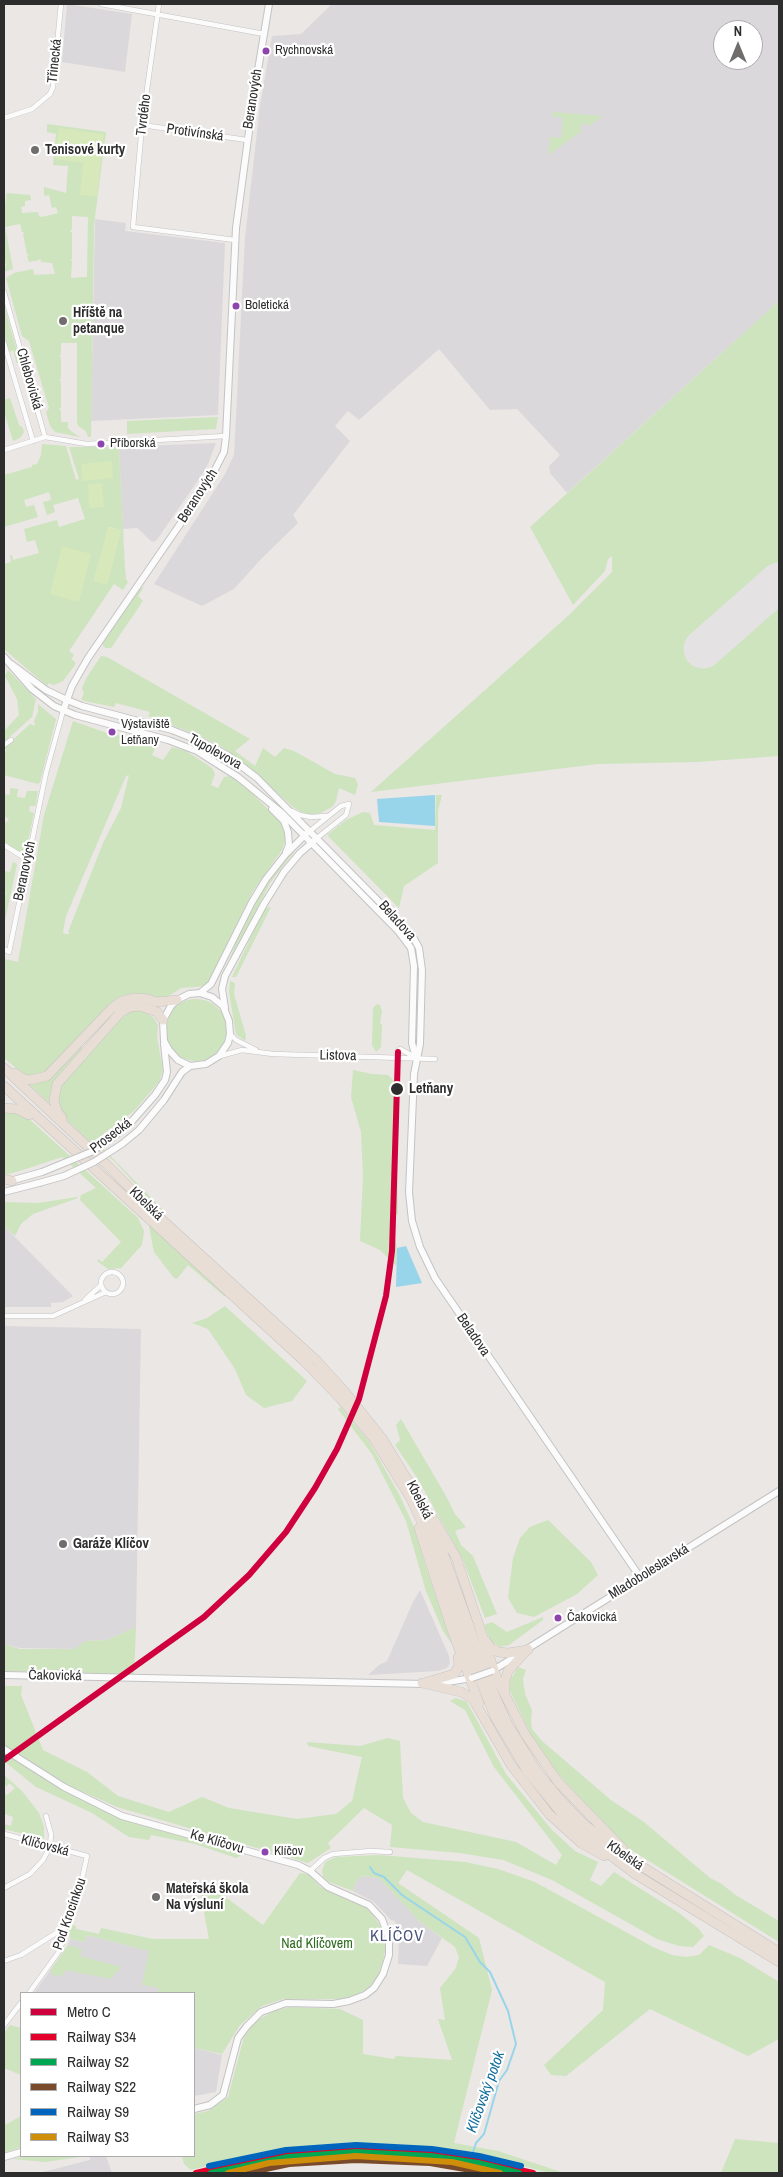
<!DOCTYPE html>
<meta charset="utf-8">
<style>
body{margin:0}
#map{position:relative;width:783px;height:2177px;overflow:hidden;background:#eae7e4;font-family:"Archivo Narrow",sans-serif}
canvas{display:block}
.frame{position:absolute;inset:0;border:5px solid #2d2d2d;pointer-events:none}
.legend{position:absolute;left:20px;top:1992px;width:175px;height:165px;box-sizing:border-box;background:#fff;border:1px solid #ababab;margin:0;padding:6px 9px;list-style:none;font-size:15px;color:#2d2d2d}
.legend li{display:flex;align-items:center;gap:10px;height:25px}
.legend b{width:25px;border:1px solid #ababab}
.north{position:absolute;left:713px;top:20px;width:50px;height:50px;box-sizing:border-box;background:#fff;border:1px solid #ababab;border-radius:50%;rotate:0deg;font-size:14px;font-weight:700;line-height:20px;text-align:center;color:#2d2d2d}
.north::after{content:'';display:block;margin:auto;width:18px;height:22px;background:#6f6e6d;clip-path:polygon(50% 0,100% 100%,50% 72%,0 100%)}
</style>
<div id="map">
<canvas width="783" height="2177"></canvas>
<div class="frame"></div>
<ul class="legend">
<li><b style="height:6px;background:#cf003d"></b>Metro C</li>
<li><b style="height:6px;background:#e4002b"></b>Railway S34</li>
<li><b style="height:6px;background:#00a651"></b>Railway S2</li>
<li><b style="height:6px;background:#7a4b2a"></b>Railway S22</li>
<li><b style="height:6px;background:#0065bd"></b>Railway S9</li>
<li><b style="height:6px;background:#cf8e09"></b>Railway S3</li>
</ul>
<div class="north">N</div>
</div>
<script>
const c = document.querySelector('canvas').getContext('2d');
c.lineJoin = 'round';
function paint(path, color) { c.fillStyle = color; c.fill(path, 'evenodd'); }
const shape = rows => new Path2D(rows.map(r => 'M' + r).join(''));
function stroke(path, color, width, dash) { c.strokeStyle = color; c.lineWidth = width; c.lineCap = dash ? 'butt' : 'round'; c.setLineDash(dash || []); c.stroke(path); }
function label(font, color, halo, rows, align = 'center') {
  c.font = font + ' "Archivo Narrow",sans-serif'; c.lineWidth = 4.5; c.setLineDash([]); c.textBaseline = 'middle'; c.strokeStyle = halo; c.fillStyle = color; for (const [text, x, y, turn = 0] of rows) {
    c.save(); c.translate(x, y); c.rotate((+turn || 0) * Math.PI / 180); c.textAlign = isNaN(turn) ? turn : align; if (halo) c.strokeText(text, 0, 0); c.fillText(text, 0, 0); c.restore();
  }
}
paint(shape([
 [67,4,132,14,125,72,62,62],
 [332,4,779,4,779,301,567,493,550,473,549,466,560,455,517,409,490,410,439,349,359,420,348,411,335,426,350,441,293,515,298,523,261,559,234,589,202,606,154,584,225,474,234,455,245,237,260,106,272,36,301,34],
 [723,30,753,30,753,60,723,60],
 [95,219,126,223,125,231,225,243,218,415,91,421],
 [216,443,208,464,201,476,156,541,152,542,137,528,123,529,119,447],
 [4,1226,73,1296,63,1302,51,1303,51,1307,4,1307],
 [4,1326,141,1329,136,1627,107,1640,85,1641,76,1649,19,1648,4,1644],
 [420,1590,449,1656,450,1663,447,1668,438,1671,368,1675,379,1665,387,1661,413,1602],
 [361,1876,379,1878,419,1921,442,1938,427,1966,398,1964,399,1939,395,1921,391,1920,374,1902,353,1891,355,1884],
 [87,1935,149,1951,159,1988,157,1993,34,1993,68,1945,70,1939,84,1942],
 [194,2048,222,2055,216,2092,194,2096],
 [90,2156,106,2156,112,2173,39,2173,90,2160]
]), '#dbd8db');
paint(shape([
 [553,112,603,116,589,126,585,123,582,124,580,128,582,131,548,155,550,137,561,138,563,118,552,116],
 [47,124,106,132,94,225,91,437,88,437,86,431,78,426,77,422,77,343,61,343,61,355,59,355,61,358,61,378,59,380,61,381,61,407,59,410,61,410,61,422,68,422,68,428,72,432,80,437,55,432,50,426,46,412,49,408,29,341,22,336,6,278,14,273,33,269,34,275,55,274,52,263,41,262,40,258,39,260,29,262,27,256,29,255,27,254,23,234,24,232,22,232,20,224,5,227,13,269,4,272,6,265,4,256,4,212,7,193,30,195,31,200,25,201,25,206,21,207,22,213,38,212,39,216,42,217,58,213,56,207,52,208,49,195,44,196,44,187,66,193,68,166,53,165,56,134,47,132],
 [72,216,88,217,87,277,71,278,72,261,70,259,72,259,72,232,70,232,72,229],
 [779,301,779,756,697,762,598,764,371,792,569,615,612,572,612,556,608,559,605,571,573,605,530,527],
 [4,305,19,358,17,364,13,350,9,352,4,335],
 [10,398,19,425,23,428,24,432,20,438,13,441,4,411,4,400],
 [218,417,216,429,127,434,127,421],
 [42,444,66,446,76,480,79,479,69,447,119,447,125,568,126,579,128,582,123,590,114,584,69,651,74,655,71,659,75,662,75,665,63,681,54,685,49,683,47,686,4,649,4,564,11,562,10,555,12,555,13,560,39,553,35,540,27,542,24,529,57,520,59,527,85,519,78,498,53,505,55,512,47,515,43,502,51,500,49,492,24,500,26,507,34,505,38,517,4,527,4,475,32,467,32,465,37,464,41,455],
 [109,527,121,530,107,584,94,580],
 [144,587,138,596,143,601,111,648,106,648,103,646,103,640,138,589],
 [101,656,107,657,250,739,235,751,255,766,263,748,275,757,284,748,294,751,335,774,355,778,358,785,355,795,339,788,336,801,332,807,318,814,304,814,293,807,243,762,220,746,198,735,148,716,150,712,116,703,114,707,84,701,81,699,84,694,82,688,87,677],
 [8,670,36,699,32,717,4,742,4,731,19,715,17,699,5,676],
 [38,704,56,719,40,782,38,784,4,775,4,753,7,750,4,748,30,724,35,726,34,721,38,712],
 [73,721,104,732,153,743,155,748,152,755,163,760,172,747,186,751,212,768,215,774,211,785,218,788,224,777,230,776,250,791,284,826,286,838,282,850,253,891,206,986,181,988,164,999,124,997,62,1059,39,1076,24,1075,4,1058,4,959,18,962,44,815],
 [129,775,121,808,103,843,68,932,70,934,65,934,63,932,66,916,126,776],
 [10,788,18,789,17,797,25,798,27,791,38,791,36,804,35,806,30,806,29,811,34,813,26,851,23,854,4,843,4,822,6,823,9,819,4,816,4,794,10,795],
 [436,795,442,795,438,811,438,863,404,886,399,908,327,835,346,820,363,812,370,813,374,825,435,830],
 [292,851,294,852,270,883,224,974,238,937,262,891],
 [13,862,17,864,4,925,4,900,6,892,4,891,4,871,10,872],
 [271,907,236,977,232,977,265,908],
 [230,981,235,983,234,994,246,1036,245,1041,236,1034,229,992],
 '165 1030a31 31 0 1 1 62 0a31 31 0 1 1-62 0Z',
 [377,1004,380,1005,382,1012,380,1023,382,1025,381,1047,376,1052,372,1045,373,1008],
 [132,1011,143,1011,153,1017,158,1025,157,1037,163,1070,159,1082,134,1111,95,1140,162,1209,160,1211,115,1162,92,1142,90,1142,61,1114,58,1099,59,1089,78,1065,118,1021],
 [81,1047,83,1048,52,1084,49,1103,30,1085,51,1079],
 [353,1070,372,1074,388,1075,396,1083,398,1214,391,1217,397,1248,396,1266,380,1250,360,1241,363,1176,361,1132,351,1097],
 [9,1110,27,1117,138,1218,144,1231,142,1245,121,1268,108,1269,97,1261,98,1259,102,1262,121,1242,80,1200,81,1195,96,1188,62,1157,26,1169,9,1174,4,1174,4,1111],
 [77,1197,78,1198,33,1214,21,1224,15,1236,4,1226,4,1202,38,1203],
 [149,1226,151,1226,228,1295,224,1296,188,1265,177,1279,174,1278,154,1252],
 [225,1306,307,1381,292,1401,264,1408,246,1395,235,1369,208,1329,192,1323,207,1318],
 [340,1407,370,1443,400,1496,414,1527,425,1564,452,1644,443,1631,426,1591,406,1521,372,1454,338,1409],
 [401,1419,446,1496,455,1514,466,1527,455,1531,461,1545,473,1556,497,1614,485,1618,462,1558,416,1476,395,1445,400,1440,396,1425],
 [548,1520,591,1562,598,1575,577,1594,534,1617,517,1613,508,1598,513,1558,520,1538,530,1527],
 [543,1617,543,1620,509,1645,500,1647,490,1640,484,1625,492,1622,507,1632],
 [136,1627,134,1674,4,1671,4,1644,20,1649,75,1649,85,1641,107,1640],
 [518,1667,526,1670,523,1679,525,1694,532,1710,531,1723,532,1729,542,1741,612,1801,644,1822,710,1878,722,1884,734,1894,779,1921,779,1942,628,1848,566,1783,537,1747,508,1687,508,1678,512,1677],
 [4,1686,22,1686,21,1695,43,1750,87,1772,118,1796,169,1812,202,1797,229,1808,297,1819,336,1814,352,1801,362,1757,308,1746,307,1742,360,1746,388,1738,400,1741,403,1798,411,1813,423,1822,516,1842,556,1865,562,1855,494,1767,465,1710,450,1701,456,1698,467,1702,506,1774,552,1830,575,1851,598,1862,590,1880,601,1886,614,1872,679,1913,698,1928,704,1936,693,1947,679,1946,657,1939,552,1880,503,1860,460,1853,390,1847,392,1825,364,1808,328,1843,331,1848,308,1863,117,1807,70,1786,4,1745],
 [4,1753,57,1787,124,1820,200,1840,242,1855,236,1858,195,1844,151,1835,149,1840,129,1837,92,1813,36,1787,4,1761],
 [4,1775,22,1791,39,1813,44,1827,44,1839,4,1829,4,1824,11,1826,13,1817,5,1814,4,1819,4,1793,7,1795,15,1788,9,1783,7,1786,4,1785],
 [379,1855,465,1862,498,1869,535,1882,653,1947,672,1955,686,1957,699,1955,709,1945,740,1958,779,1982,779,2039,748,2056,650,2009,566,2076,551,2075,544,2065,603,2010,605,1982,407,1870,398,1883,479,1938,492,1990,454,2143,498,2151,564,2173,549,2173,501,2160,454,2150,405,2145,356,2143,285,2149,237,2158,191,2170,184,2164,182,2156,194,2156,194,2114,208,2111,228,2097,244,2037,256,2021,274,2011,290,2007,340,2009,363,2020,363,2054,394,2059,396,2056,452,2060,438,2019,445,2020,440,1988,456,1968,459,1957,455,1947,419,1921,379,1878,361,1876,355,1884,353,1891,329,1882,323,1877,322,1871,325,1862,336,1857],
 [300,1873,308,1874,321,1887,362,1904,372,1913,382,1929,386,1946,382,1966,376,1979,367,1989,354,1996,342,1999,283,1999,262,2006,240,2025,222,2054,194,2048,194,1993,157,1993,159,1988,142,1985,149,1951,87,1935,85,1942,70,1939,68,1928,71,1925,76,1926,76,1929,99,1934,101,1928,153,1939,209,1939,200,1890,220,1893,263,1925],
 [68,1945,82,1949,80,1956,121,1967,111,1979,66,1970,62,1976,53,1975,50,1971],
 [10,2025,21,2028,21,2075,4,2068,4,2033],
 [21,2116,21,2147,4,2153,5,2125],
 [735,2139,779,2143,779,2173,721,2173],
 [26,2156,86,2156,45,2162,13,2159]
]), '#cde4be');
paint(shape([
 [59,128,104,134,97,197,80,195,83,163,55,159],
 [112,461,113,478,82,481,81,464],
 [102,483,104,507,89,508,88,484],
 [108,527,121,530,107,585,94,581],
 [62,546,91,554,79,602,50,594]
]), '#d7e8bb');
paint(shape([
 [435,795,435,826,379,822,377,799],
 [406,1246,422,1283,396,1287,397,1248]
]), '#99d5ea');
stroke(shape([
 [370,1867,374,1873,384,1877,402,1895,465,1937,480,1962,490,1972,508,2011,516,2044,507,2070,499,2081,484,2134,476,2143,472,2155]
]), '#99d5ea', 2);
stroke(shape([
 [703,649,779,582]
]), '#e4e2e2', 39);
const street = shape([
 [101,4,264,34],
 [159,4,142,125,133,227,235,240],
 [4,118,32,109,50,94,53,87,61,4],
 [142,125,247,140],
 [4,292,45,437],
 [4,343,33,441],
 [4,450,45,437,87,444,226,436],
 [4,745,11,740],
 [292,811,300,815,311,817,326,816],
 [310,831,341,806,349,804,346,815,317,838],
 [4,845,28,860],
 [4,949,9,952,46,773,63,711],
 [230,1034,236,1040,256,1050],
 [400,1049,415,1057],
 [220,1056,242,1050,273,1054,435,1059],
 '101 1283a11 11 0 1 1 22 0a11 11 0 1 1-22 0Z',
 [85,1300,101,1285],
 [4,1316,53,1316,106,1292],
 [4,1834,87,1856,77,1902,64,1928,63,1941,58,1953,29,1993],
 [310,1871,324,1858,333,1854,371,1851,390,1852],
 [4,1888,30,1874,43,1860,50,1847,51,1834,46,1816],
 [4,1961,21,1955,64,1928],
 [4,2025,21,2003]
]);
const secondary = shape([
 [4,657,32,689,54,706,75,715,168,740,197,751,238,777,282,813,398,931,411,948,414,966,412,1043,416,1058],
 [11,664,46,690,67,700,82,706,172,730,202,742,227,755,257,778,412,935,419,948,422,970,420,1044,414,1074,409,1192,412,1221,420,1247,435,1278,640,1577],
 [63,711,72,686,88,658,207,485,224,452,226,436,236,228,254,94,269,4],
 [272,809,284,821,288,832,289,845,286,852],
 [200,993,212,997,223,1006,229,1021,230,1034,228,1043,219,1056,206,1064,190,1066,178,1060,169,1050,164,1041,163,1020,171,1006,177,1000,189,994,200,993],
 [200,993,211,984,252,902,266,879,285,855,307,833],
 [225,1008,222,989,225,976,264,904,284,872,300,853,314,841],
 [132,1121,155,1095,165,1080,167,1072,164,1044],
 [139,1130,164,1100,182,1072,190,1066],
 [10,1181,42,1172],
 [4,1192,39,1183],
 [492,1671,779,1491],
 [4,1675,425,1684],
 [435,1684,472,1678],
 [4,1749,64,1787,122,1816,298,1865,310,1871,328,1887,369,1905,382,1919,389,1939,389,1955,383,1974,374,1988,365,1995,349,2001,333,2004,286,2003,261,2012,247,2026,238,2038,223,2095,210,2105,194,2109],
 [4,2157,21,2152]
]);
const highway = shape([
 [4,1068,106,1164,157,1215,317,1361,346,1393,382,1438,418,1497,437,1536,491,1687,508,1725,538,1773,558,1797,585,1825,625,1856,779,1952],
 [15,1073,22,1078,30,1080,47,1076,112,1008,122,1001,135,998,148,999,156,1002,177,1000],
 [4,1086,304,1361,340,1398,374,1439,411,1499,434,1549,468,1649,495,1717,527,1771,562,1814,594,1843,635,1874,779,1962],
 [4,1108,17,1109,29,1115],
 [62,1118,57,1111,54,1100,57,1084,120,1013,130,1007,140,1006,157,1012,163,1020],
 [4,1179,12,1181],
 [433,1518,456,1557,497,1679,525,1734,558,1782,623,1849],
 [419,1528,452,1630,479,1703],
 [486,1641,491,1648,498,1652,508,1653,528,1650],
 [422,1683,461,1692,473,1699,511,1765,549,1814,581,1843,604,1856],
 [424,1683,454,1674,459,1666,458,1657],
 [505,1691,505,1681,508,1671,528,1649]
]);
stroke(street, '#c4c3c4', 5.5);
stroke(secondary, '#c4c3c4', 8);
stroke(highway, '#c6c4c3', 10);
stroke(street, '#fcfbfb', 4.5);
stroke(secondary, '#fcfbfb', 6);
stroke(highway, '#e9ded6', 9);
const secondaryBridge = shape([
 [42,1172,91,1152,116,1135,132,1121],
 [39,1183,64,1176,94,1162,122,1144,139,1130],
 [472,1678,492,1671]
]);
stroke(secondaryBridge, '#c4c3c4', 8, []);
stroke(secondaryBridge, '#fcfbfb', 6);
stroke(shape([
 [196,2173,268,2156,356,2148,405,2150,453,2155,533,2173]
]), '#e4002b', 6);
stroke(shape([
 [211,2173,288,2157,356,2152,431,2156,478,2163,519,2173]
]), '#00a651', 6);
stroke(shape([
 [247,2173,289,2164,356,2160,430,2163,488,2173]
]), '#7a4b2a', 6);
stroke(shape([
 [209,2166,286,2150,356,2145,432,2149,479,2156,521,2166]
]), '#0065bd', 6);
stroke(shape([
 [228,2173,269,2163,356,2156,452,2162,500,2173]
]), '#cf8e09', 6);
stroke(shape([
 [4,1760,204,1617,249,1575,286,1532,315,1488,337,1449,359,1399,386,1296,392,1251,398,1052]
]), '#cf003d', 6);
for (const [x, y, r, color] of [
 [266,51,4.5,"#8e44ad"],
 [35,150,5,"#6f6e6d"],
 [236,306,4.5,"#8e44ad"],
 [63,321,5,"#6f6e6d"],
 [101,444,4.5,"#8e44ad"],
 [112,732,4.5,"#8e44ad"],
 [397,1089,7,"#2d2d2d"],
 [63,1544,5,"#6f6e6d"],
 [558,1618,4.5,"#8e44ad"],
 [265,1852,4.5,"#8e44ad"],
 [156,1897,5,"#6f6e6d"]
]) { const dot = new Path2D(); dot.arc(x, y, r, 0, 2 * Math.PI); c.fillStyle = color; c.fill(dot); stroke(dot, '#fff', 2); }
label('13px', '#2d2d2d', '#fff', [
 ["Rychnovská",275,51],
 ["Boletická",245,306],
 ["Příborská",110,444],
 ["Výstaviště",121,725],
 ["Letňany",121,741],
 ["Čakovická",567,1618],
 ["Klíčov",274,1852]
], 'left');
label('14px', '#2d2d2d', '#fff', [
 ["Třinecká",55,61,-84],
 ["Beranových",253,99,-81],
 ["Tvrdého",144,115,-83],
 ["Protivínská",195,133,8],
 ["Chlebovická",29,379,74],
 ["Beranových",198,496,-57],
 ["Tupolevova",215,752,29],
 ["Beranových",25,871,-78],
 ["Beladova",397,921,48],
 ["Listova",338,1056,1],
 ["Prosecká",111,1136,-37],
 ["Kbelská",146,1204,44],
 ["Beladova",473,1335,56],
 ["Kbelská",419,1500,63],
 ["Mladoboleslavská",649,1572,-32],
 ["Čakovická",55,1676,1],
 ["Ke Klíčovu",217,1842,16],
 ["Klíčovská",45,1846,15],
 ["Kbelská",625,1856,35],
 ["Pod Krocínkou",70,1914,-71]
]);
label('bold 14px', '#2d2d2d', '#fff', [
 ["Tenisové kurty",45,150],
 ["Hříště na",73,313],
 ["petanque",73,329],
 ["Garáže Klíčov",73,1544],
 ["Mateřská škola",166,1889],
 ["Na výsluní",166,1905]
], 'left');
label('bold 14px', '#2d2d2d', '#fff', [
 ["Letňany",409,1089]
], 'left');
label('14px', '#2d6a1d', '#fff', [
 ["Nad Klíčovem",317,1944]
]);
label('italic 15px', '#116d9d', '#fff', [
 ["Klíčovský potok",486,2092,-70]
]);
c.letterSpacing = '1px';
label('16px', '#4e567d', '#fff', [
 ["KLÍČOV",397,1937]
]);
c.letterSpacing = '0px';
</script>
